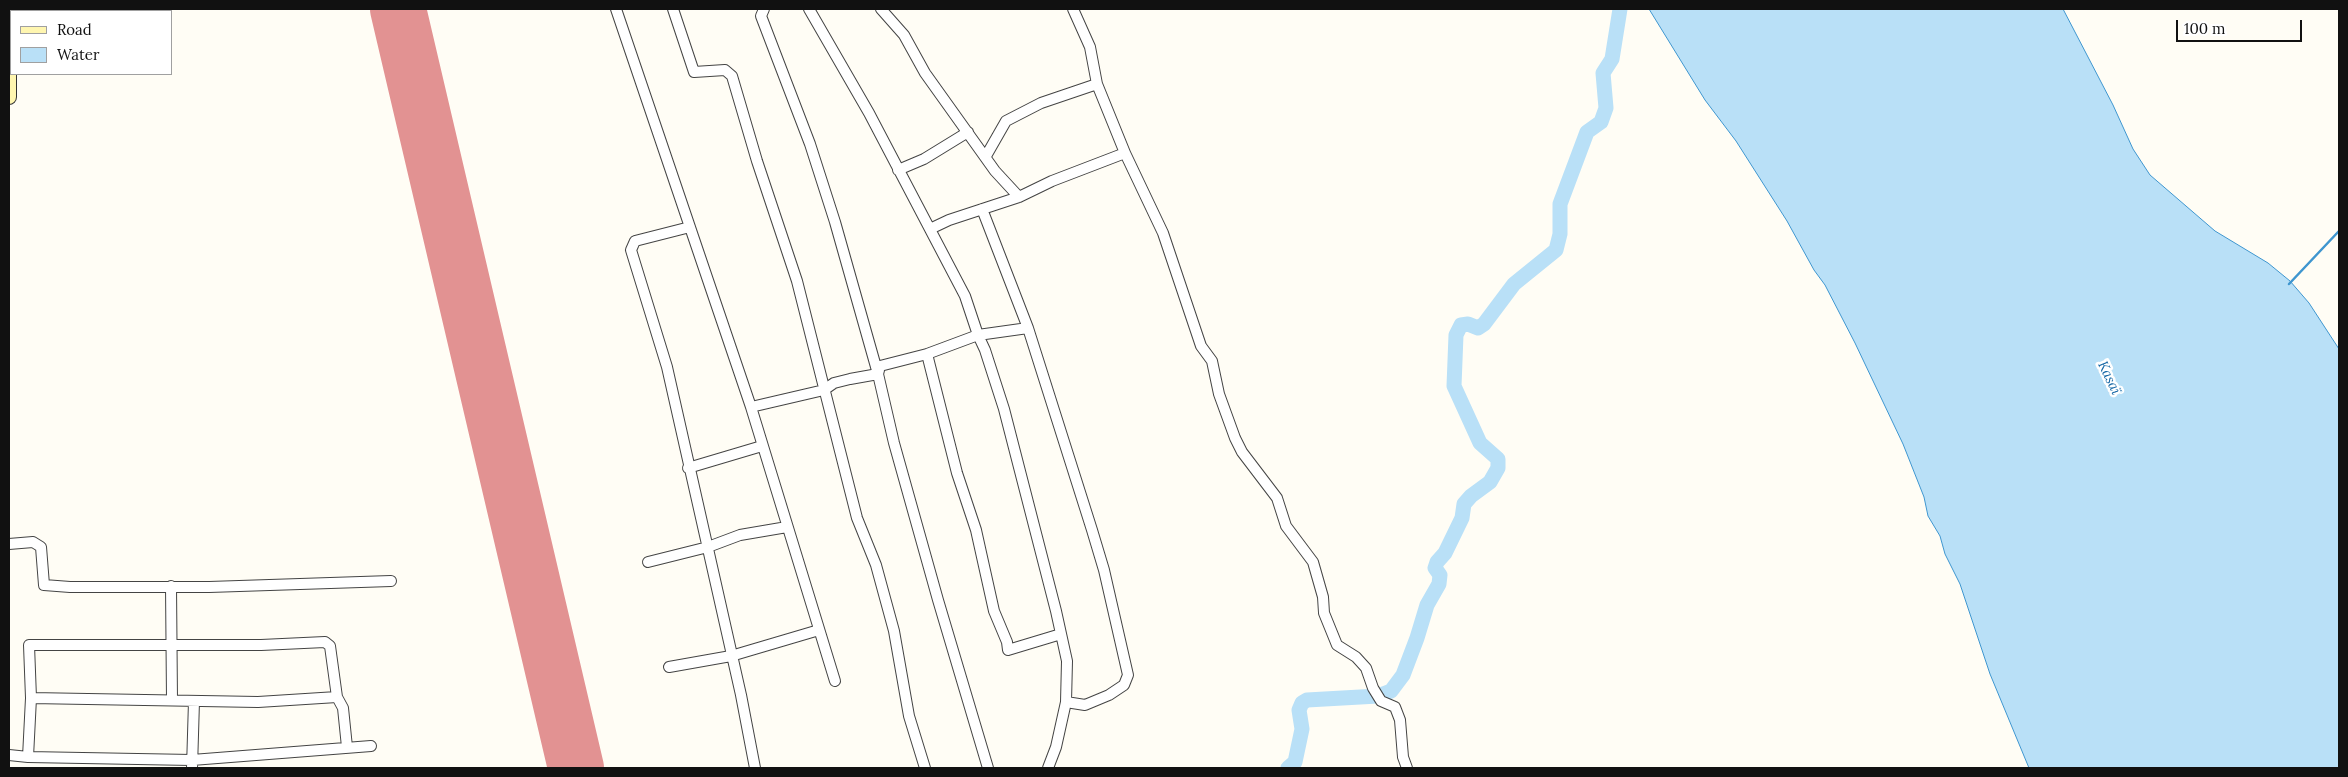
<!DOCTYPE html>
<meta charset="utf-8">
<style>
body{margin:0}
#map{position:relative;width:2348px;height:777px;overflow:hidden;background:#fffdf5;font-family:Lora,serif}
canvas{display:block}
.frame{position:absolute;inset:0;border:10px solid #111;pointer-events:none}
.legend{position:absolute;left:10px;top:10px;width:162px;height:65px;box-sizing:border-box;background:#fff;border:1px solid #a0a0a0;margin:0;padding:6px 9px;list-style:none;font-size:15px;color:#111}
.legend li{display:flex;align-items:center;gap:10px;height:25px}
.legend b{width:25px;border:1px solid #a0a0a0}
.scale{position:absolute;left:2176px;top:20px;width:126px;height:22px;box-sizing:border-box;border:2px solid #111;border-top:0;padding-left:6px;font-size:15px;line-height:18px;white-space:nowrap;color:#111;-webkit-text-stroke:4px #fff;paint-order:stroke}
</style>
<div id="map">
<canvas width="2348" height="777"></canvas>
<div class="frame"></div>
<ul class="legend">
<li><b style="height:6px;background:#fff6b0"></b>Road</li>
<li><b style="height:14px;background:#b9e0f7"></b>Water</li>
</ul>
<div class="scale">100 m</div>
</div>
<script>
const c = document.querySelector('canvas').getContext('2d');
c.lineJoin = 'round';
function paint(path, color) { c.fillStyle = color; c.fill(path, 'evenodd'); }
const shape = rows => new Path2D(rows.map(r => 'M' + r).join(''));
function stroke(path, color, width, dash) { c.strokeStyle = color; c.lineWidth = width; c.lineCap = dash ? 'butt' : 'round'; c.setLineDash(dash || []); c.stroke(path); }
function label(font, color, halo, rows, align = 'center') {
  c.font = font + ' Lora,serif'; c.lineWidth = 5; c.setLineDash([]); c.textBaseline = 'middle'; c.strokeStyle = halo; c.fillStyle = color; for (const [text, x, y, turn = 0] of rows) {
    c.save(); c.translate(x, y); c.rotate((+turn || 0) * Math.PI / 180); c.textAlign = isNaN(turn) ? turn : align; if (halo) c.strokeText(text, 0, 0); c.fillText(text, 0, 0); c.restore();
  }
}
const water = shape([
 [1649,9,2063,9,2113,105,2133,149,2150,175,2215,231,2268,263,2290,281,2309,303,2339,349,2339,768,2029,768,1990,674,1960,584,1945,554,1940,536,1928,516,1924,497,1903,444,1855,343,1825,285,1814,270,1787,221,1736,141,1705,100,1649,9]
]);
paint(water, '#b9e0f7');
stroke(water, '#3f96cf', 1);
stroke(shape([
 [2289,284,2339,231]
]), '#3f96cf', 2.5);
stroke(shape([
 [1288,768,1295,762,1302,729,1299,710,1302,703,1307,700,1378,696,1391,691,1403,675,1417,638,1427,605,1439,584,1440,575,1435,568,1437,562,1445,553,1462,518,1464,504,1471,496,1490,482,1498,468,1498,459,1480,443,1454,386,1456,335,1461,325,1468,324,1478,328,1484,324,1514,284,1556,250,1560,234,1560,204,1587,132,1601,122,1606,108,1603,73,1612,59,1620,9]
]), '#b9e0f7', 15);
stroke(shape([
 [398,9,576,768]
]), '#e29292', 56);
const street = shape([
 [616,9,751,407,835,681],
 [673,9,694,72,725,70,732,76,757,161,797,281,857,518,876,565,894,631,909,716,925,768],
 [764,9,761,16,810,144,835,222,878,374,894,443,938,600,988,768],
 [809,9,869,113,965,296,978,335,985,350,1004,409,1056,611,1067,661,1066,702,1056,747,1048,768],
 [881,9,904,35,925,73,995,171,1019,197],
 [1073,9,1090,47,1097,84,1125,153,1163,233,1201,346,1212,361,1219,394,1235,438,1242,452,1277,498,1286,526,1313,562,1323,597,1324,613,1337,645,1356,657,1366,668,1373,688,1381,701,1395,707,1400,720,1403,757,1407,768],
 [986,156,1006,121,1041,103,1097,84],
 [898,170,924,159,968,132],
 [982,209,1028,328,1092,530,1104,570,1128,675,1124,685,1109,695,1085,705,1066,702],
 [690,227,635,241,631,250,667,367,741,695,755,768],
 [930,229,949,220,1019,197,1052,181,1125,153],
 [927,354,957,473,976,530,994,611,1007,642,1008,650,1061,634],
 [751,407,824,390,834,383,850,379,878,374,880,366,927,354,978,335,1028,328],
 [688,468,762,446],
 [9,544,33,542,41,547,44,585,70,587,209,587,391,581],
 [648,562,708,547,740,535,787,527],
 [171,586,172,700],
 [669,667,731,656,819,630],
 [31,698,258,702,337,697,343,708,347,747],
 [9,755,28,757,192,760,371,746],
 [28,757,31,698,29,645,261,645,325,642,330,646,337,697],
 [192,768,194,701]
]);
const secondary = shape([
 [9,97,9,9]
]);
stroke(street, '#444', 12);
stroke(secondary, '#333', 16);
stroke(street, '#fff', 10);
stroke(secondary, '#fff6b0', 14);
label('italic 14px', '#1768a6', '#fff', [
 ["Kasaï",2109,378,64]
]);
</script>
